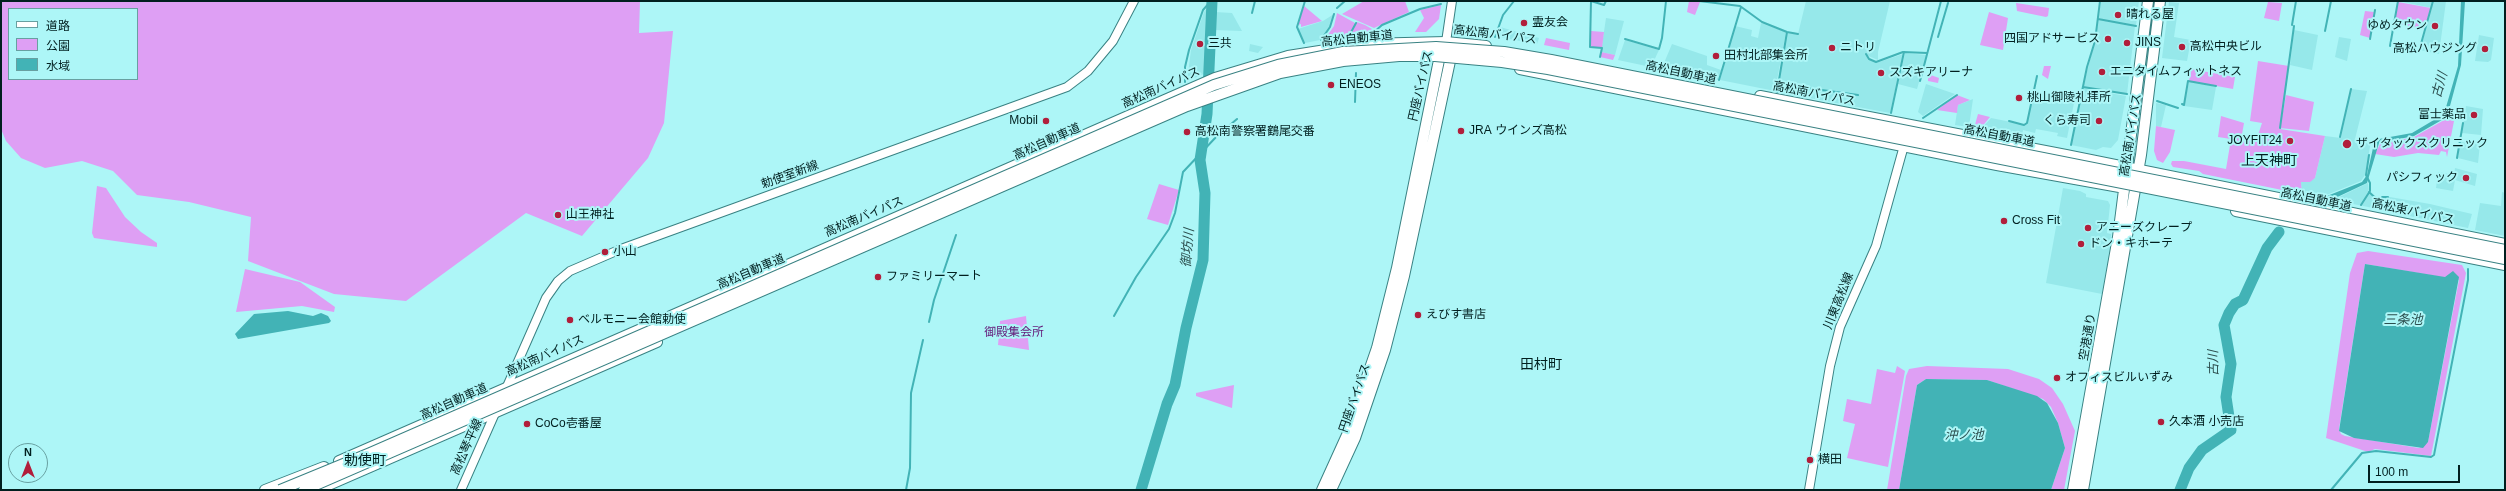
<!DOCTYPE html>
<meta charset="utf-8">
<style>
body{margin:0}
#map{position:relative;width:2506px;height:491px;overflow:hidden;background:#adf6f7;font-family:Helvetica,"Noto Sans JP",sans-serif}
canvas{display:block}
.frame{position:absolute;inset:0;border:2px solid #011f1f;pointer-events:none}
.legend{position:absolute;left:8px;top:8px;width:130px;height:72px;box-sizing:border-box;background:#adf6f7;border:1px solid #68a0a1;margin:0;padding:5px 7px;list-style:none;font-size:12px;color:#011f1f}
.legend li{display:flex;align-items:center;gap:8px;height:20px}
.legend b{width:20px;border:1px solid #68a0a1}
.north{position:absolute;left:8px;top:443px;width:40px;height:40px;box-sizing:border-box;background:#adf6f7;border:1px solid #68a0a1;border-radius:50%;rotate:0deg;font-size:11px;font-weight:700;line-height:16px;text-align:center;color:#011f1f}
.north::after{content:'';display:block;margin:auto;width:14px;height:18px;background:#b11e3b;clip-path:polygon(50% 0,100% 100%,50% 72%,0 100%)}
.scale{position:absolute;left:2368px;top:465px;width:92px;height:18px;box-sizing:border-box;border:2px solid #011f1f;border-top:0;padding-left:5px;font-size:12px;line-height:14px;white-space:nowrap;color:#011f1f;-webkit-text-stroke:3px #adf6f7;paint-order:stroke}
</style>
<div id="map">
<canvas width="2506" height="491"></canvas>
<div class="frame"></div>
<ul class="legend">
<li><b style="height:5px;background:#fff"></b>道路</li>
<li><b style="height:11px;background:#de9ff4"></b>公園</li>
<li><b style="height:11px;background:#42b3b6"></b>水域</li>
</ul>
<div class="north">N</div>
<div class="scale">100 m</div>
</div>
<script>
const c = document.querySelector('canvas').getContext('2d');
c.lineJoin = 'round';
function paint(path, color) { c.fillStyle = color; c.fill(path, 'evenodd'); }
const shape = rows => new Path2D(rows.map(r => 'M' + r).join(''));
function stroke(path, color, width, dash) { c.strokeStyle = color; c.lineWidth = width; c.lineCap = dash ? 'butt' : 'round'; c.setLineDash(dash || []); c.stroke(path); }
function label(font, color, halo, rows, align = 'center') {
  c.font = font + ' Helvetica,"Noto Sans JP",sans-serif'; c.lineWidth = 4; c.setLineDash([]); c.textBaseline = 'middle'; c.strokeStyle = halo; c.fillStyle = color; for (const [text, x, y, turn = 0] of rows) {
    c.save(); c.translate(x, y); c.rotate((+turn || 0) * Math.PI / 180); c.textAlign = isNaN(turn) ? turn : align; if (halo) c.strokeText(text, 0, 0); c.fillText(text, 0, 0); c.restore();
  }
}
paint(shape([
 [1806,1,1890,1,1878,52,1878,60,1866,55,1876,63,1903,54,1890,113,1777,92,1778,89,1782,89,1782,85,1798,88,1778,84,1787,33,1798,34],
 [2101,1,2139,1,2136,26,2134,26,2135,26,2127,94,2083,87,2095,41],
 [2398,1,2446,1,2439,54,2420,50,2432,8],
 [2169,2,2179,3,2174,37,2191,40,2187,61,2162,58],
 [1209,5,1206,73,1187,81,1191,50,1204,12],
 [1215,12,1232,13,1242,31,1214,30],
 [1334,14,1329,29,1320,40,1305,43,1298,29,1323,21],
 [1606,18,1624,21,1615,55,1601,52],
 [1761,23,1786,32,1775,91,1720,80,1735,26,1752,30,1751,36,1758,38],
 [1500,27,1539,38,1537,44,1498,37],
 [2294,30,2318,35,2312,70,2290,65],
 [2479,35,2494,38,2491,60,2488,62,2475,61],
 [2339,37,2351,39,2347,61,2335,57],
 [1625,40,1659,50,1651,67,1618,60],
 [1250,44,1263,47,1258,53,1249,51],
 [1672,44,1707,56,1707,65,1721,70,1718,80,1687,75,1664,63],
 [1905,53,1927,55,1917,89,1898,84],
 [2189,81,2216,87,2212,110,2184,106],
 [1926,84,1955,94,1923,116,1918,112],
 [2083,88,2126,96,2118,140,2111,148,2103,147,2096,150,2071,145],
 [2351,89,2367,91,2355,139,2371,141,2365,175,2361,181,2319,198,2302,194,2301,182,2307,182,2315,178,2325,136,2341,138],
 [2034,93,2074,103,2067,138,2057,136,2058,133,2036,129,2035,133,2023,130,2022,135,1981,129,1991,118,2026,125],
 [1973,99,1969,127,1955,125,1958,105],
 [2156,103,2166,105,2161,127,2156,126],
 [2466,106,2483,109,2481,135,2462,133],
 [2460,142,2480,144,2478,163,2458,158],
 [2455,168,2477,174,2475,186,2455,180,2453,191,2436,188,2438,172,2454,175],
 [2368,183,2369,193,2379,203,2378,209,2333,200],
 [2063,188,2080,191,2086,194,2086,197,2108,201,2110,205,2107,233,2111,234,2110,252,2102,294,2046,283],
 [2502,192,2505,193,2505,236,2475,230,2480,203,2501,206],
 [2384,196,2430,204,2472,214,2468,228,2380,210]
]), '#96e8ea');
paint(shape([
 [1,1,640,1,639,33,673,31,664,123,648,158,582,236,526,213,406,301,334,294,248,261,251,217,189,202,137,195,113,171,82,161,45,168,21,158,6,141,1,129],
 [9,9,137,9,137,79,9,79],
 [1364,1,1405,1,1409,12,1374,28,1342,14],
 [1689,1,1700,2,1695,15,1687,12],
 [2268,2,2282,3,2279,21,2264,18],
 [2398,2,2431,8,2424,29,2394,23],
 [2016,3,2049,8,2048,16,2046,17,2017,11],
 [1441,5,1439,19,1426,32,1415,32,1424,18,1420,10],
 [1304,6,1322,21,1301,27,1301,24,1298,25],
 [2365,11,2374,12,2370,38,2360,35],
 [1989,12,2008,18,2003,50,1980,45],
 [1337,13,1355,23,1354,26,1348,36,1325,39,1334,26],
 [1357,22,1365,25,1372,29,1368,34,1349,36],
 [1591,31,1604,32,1602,48,1590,47],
 [1546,38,1570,43,1569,50,1544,45],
 [1601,52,1615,55,1613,60,1600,57],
 [2258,61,2289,66,2280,129,2325,136,2315,178,2310,182,2301,182,2302,194,2203,174,2199,171,2173,167,2171,164,2172,161,2184,161,2226,169,2231,139,2218,137,2221,116,2244,123,2241,140,2256,141,2262,123,2250,121],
 [2044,66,2051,66,2048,79,2042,75],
 [2191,69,2235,77,2233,89,2189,81],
 [1928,74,1939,78,1938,83,1928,81],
 [1957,95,1970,100,1958,105,1957,113,1937,110],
 [2286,95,2314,102,2309,131,2280,128],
 [1978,114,1990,117,1980,129,1974,128],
 [2446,119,2454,121,2447,157,2446,152,2441,151,2439,155,2418,153,2394,157,2375,154,2380,144,2414,137],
 [2156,126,2175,130,2170,152,2163,163,2157,160,2154,151],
 [1159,184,1179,190,1168,225,1147,219],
 [97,186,106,188,125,217,141,232,157,243,157,247,94,238,92,233],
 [2368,251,2462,265,2466,273,2431,456,2375,449,2368,452,2326,438,2350,273,2357,253],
 [2365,264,2459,280,2428,442,2419,448,2345,436,2341,434,2339,429],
 [245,269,300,282,335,307,334,312,302,306,236,312],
 [1026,316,1029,350,998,345,1000,321],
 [1897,366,1905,371,1888,467,1847,458,1855,424,1843,421,1847,399,1871,404,1877,369,1895,373],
 [1927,366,2008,369,2039,379,2052,388,2063,404,2075,431,2064,490,2051,490,2065,448,2058,423,2051,407,2043,399,1987,380,1926,379,1917,385,1899,490,1887,490,1906,376,1909,369],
 [1234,385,1232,408,1196,396,1196,393]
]), '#de9ff4');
paint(shape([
 [2461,1,2465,1,2461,65,2447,117,2414,136,2379,143,2367,183,2331,200,2322,198,2362,182,2367,175,2373,148,2379,139,2412,133,2444,114,2458,66],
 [2365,264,2445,277,2453,271,2459,277,2428,442,2423,448,2354,438,2339,431],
 [288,311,313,316,321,313,328,316,331,321,329,323,238,339,235,334,254,314],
 [1926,379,1987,380,2037,396,2047,403,2058,423,2065,448,2051,490,1899,490,1917,385]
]), '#42b3b6');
stroke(shape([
 [1699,1,1740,6,1762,22,1787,32,1798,34],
 [1337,8,1345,1],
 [1252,13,1255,1],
 [2098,19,2136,26],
 [2292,25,2296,1],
 [2325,31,2331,1],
 [1372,34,1382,25,1420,9,1441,4],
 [1349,36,1356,23],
 [1495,37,1503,15,1514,1],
 [1938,37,1948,3],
 [1625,39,1659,49,1662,38,1666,1],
 [2370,39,2375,10],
 [1321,40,1330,27,1334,14],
 [1304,43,1297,27,1305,1],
 [2390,46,2398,1],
 [2419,51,2433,1],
 [1866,54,1869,59,1876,62,1903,52,1927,53],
 [1600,57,1602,48,1590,47,1591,1,1604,5,1606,1],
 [1719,80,1741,7],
 [1920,81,1941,1],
 [1185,82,1185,67,1189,50,1203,10,1211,1],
 [1778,84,1858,95],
 [2083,87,2127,94],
 [1777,92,1787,32],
 [2157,101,2178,108],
 [1355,102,1356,73],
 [2182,104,2184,105,2188,81,2216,86],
 [1891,113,1904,52],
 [1923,118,1957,95],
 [2009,121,2024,125,2027,123,2037,76],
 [2280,128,2294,26],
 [2340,137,2351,89],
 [2071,145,2087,67,2095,41,2100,1],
 [2457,158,2463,123],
 [2369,192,2381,203],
 [2361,205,2370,191,2370,183,2366,175,2369,155],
 [2380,209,2382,197,2388,197],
 [1114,316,1136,277,1169,229,1175,213,1183,172,1217,136,1237,119],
 [929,322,934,300,956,235],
 [906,490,910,468,911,393,923,340],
 [2331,490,2362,453,2376,451,2431,457,2434,455,2468,280,2468,269]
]), '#42b3b6', 2);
stroke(shape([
 [1141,490,1167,404,1175,385,1186,328,1203,260,1205,193,1200,160,1207,114,1212,1],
 [2180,490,2189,468,2202,450,2231,430,2226,397,2231,364,2224,325,2229,313,2235,304,2243,300,2267,248,2279,232]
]), '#42b3b6', 11);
const secondary = shape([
 [1446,42,1452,1],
 [505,391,546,298,558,281,570,271,621,249,1067,87,1088,71,1113,41,1134,1],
 [461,490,496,411],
 [1809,490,1830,366,1840,327,1876,246,1905,142]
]);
const highway = shape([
 [1520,69,1997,165,2125,188],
 [1760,96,2066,155,2505,244],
 [2236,211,2505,265],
 [339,461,1215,78,1288,56,1364,44,1446,42,1486,46],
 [265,490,324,467],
 [317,490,657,342],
 [1322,490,1347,435,1377,348,1397,268,1439,60,1443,49],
 [1331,490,1355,438,1385,350,1404,276,1450,61,1448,50],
 [2073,490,2118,237,2148,1],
 [2083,490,2141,155,2160,1]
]);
stroke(secondary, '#398283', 10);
stroke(highway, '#398283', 12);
stroke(secondary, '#fff', 8);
stroke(highway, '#fff', 10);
const highwayBridge = shape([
 [280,490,370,453,1214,85,1278,65,1343,52,1436,47,1504,52,1551,60,2505,250],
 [304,490,1187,106,1280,73,1343,61,1399,56,1435,56,1502,62,1548,69,2505,259]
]);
stroke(highwayBridge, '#398283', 12, []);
stroke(highwayBridge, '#fff', 10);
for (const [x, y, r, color] of [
 [2118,15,4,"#b11e3b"],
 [1524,23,4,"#b11e3b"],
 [2435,26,4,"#b11e3b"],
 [2108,39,4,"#b11e3b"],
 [2127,43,4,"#b11e3b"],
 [1200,44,4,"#b11e3b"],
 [2182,47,4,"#b11e3b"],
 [1832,48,4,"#b11e3b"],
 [2485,49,4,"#b11e3b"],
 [1716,56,4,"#b11e3b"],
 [2102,72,4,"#b11e3b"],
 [1881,73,4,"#b11e3b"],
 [1331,85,4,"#b11e3b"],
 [2019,98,4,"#b11e3b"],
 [2474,115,4,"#b11e3b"],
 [1046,121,4,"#b11e3b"],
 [2099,121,4,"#b11e3b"],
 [1461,131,4,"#b11e3b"],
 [1187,132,4,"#b11e3b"],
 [2290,141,4,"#b11e3b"],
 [2347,144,5,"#b11e3b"],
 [2466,178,4,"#b11e3b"],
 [558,215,4,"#b11e3b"],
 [2004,221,4,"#b11e3b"],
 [2088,228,4,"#b11e3b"],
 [2081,244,4,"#b11e3b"],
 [605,252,4,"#b11e3b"],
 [878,277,4,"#b11e3b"],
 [1418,315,4,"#b11e3b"],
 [570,320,4,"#b11e3b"],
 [2057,378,4,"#b11e3b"],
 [2161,422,4,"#b11e3b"],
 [527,424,4,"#b11e3b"],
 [1810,460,4,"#b11e3b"]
]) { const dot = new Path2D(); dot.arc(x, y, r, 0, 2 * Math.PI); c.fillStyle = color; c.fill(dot); stroke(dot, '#adf6f7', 1.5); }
label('12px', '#011f1f', '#adf6f7', [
 ["晴れる屋",2126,15],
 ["霊友会",1532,23],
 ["ゆめタウン",2427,26,"right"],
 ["四国アドサービス",2100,39,"right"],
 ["JINS",2135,43],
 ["三共",1208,44],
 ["高松中央ビル",2190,47],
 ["ニトリ",1840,48],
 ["高松ハウジング",2477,49,"right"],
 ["田村北部集会所",1724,56],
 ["エニタイムフィットネス",2110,72],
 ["スズキアリーナ",1889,73],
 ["ENEOS",1339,85],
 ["桃山御陵礼拝所",2027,98],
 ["富士薬品",2466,115,"right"],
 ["Mobil",1038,121,"right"],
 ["くら寿司",2091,121,"right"],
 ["JRA ウインズ高松",1469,131],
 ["高松南警察署鶴尾交番",1195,132],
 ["JOYFIT24",2282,141,"right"],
 ["ザイタックスクリニック",2356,144],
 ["パシフィック",2458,178,"right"],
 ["山王神社",566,215],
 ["Cross Fit",2012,221],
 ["アニーズクレープ",2096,228],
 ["ドン・キホーテ",2089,244],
 ["小山",613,252],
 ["ファミリーマート",886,277],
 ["えびす書店",1426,315],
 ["ベルモニー会館勅使",578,320],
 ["オフィスビルいずみ",2065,378],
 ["久本酒 小売店",2169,422],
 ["CoCo壱番屋",535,424],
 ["横田",1818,460]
], 'left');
label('12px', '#011f1f', '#adf6f7', [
 ["高松南バイパス",1495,35,7],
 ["高松自動車道",1357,39,-6],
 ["高松自動車道",1681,73,12],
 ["円座バイパス",1421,86,-77],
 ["高松南バイパス",1161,88,-24],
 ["高松南バイパス",1814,94,11],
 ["高松南バイパス",2131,135,-81],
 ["高松自動車道",1999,136,11],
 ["高松自動車道",1047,142,-24],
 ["勅使室新線",790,175,-20],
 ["高松自動車道",2316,200,12],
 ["高松東バイパス",2413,212,12],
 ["高松南バイパス",864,217,-23],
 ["高松自動車道",751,272,-23],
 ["川東高松線",1839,301,-68],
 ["空港通り",2088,337,-80],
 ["高松南バイパス",545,356,-24],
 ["円座バイパス",1355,398,-71],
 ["高松自動車道",454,402,-24],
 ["高松琴平線",467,447,-66]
]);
label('12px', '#631978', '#adf6f7', [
 ["御殿集会所",1014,333]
]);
label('italic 13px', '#2c4e4e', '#adf6f7', [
 ["古川",2440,85,-74],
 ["御坊川",1188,248,-85],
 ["三条池",2403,320],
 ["古川",2214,363,-91],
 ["沖ノ池",1964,435]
]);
label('14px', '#011f1f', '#adf6f7', [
 ["上天神町",2269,161],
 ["田村町",1541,365],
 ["勅使町",365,461]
]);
</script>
